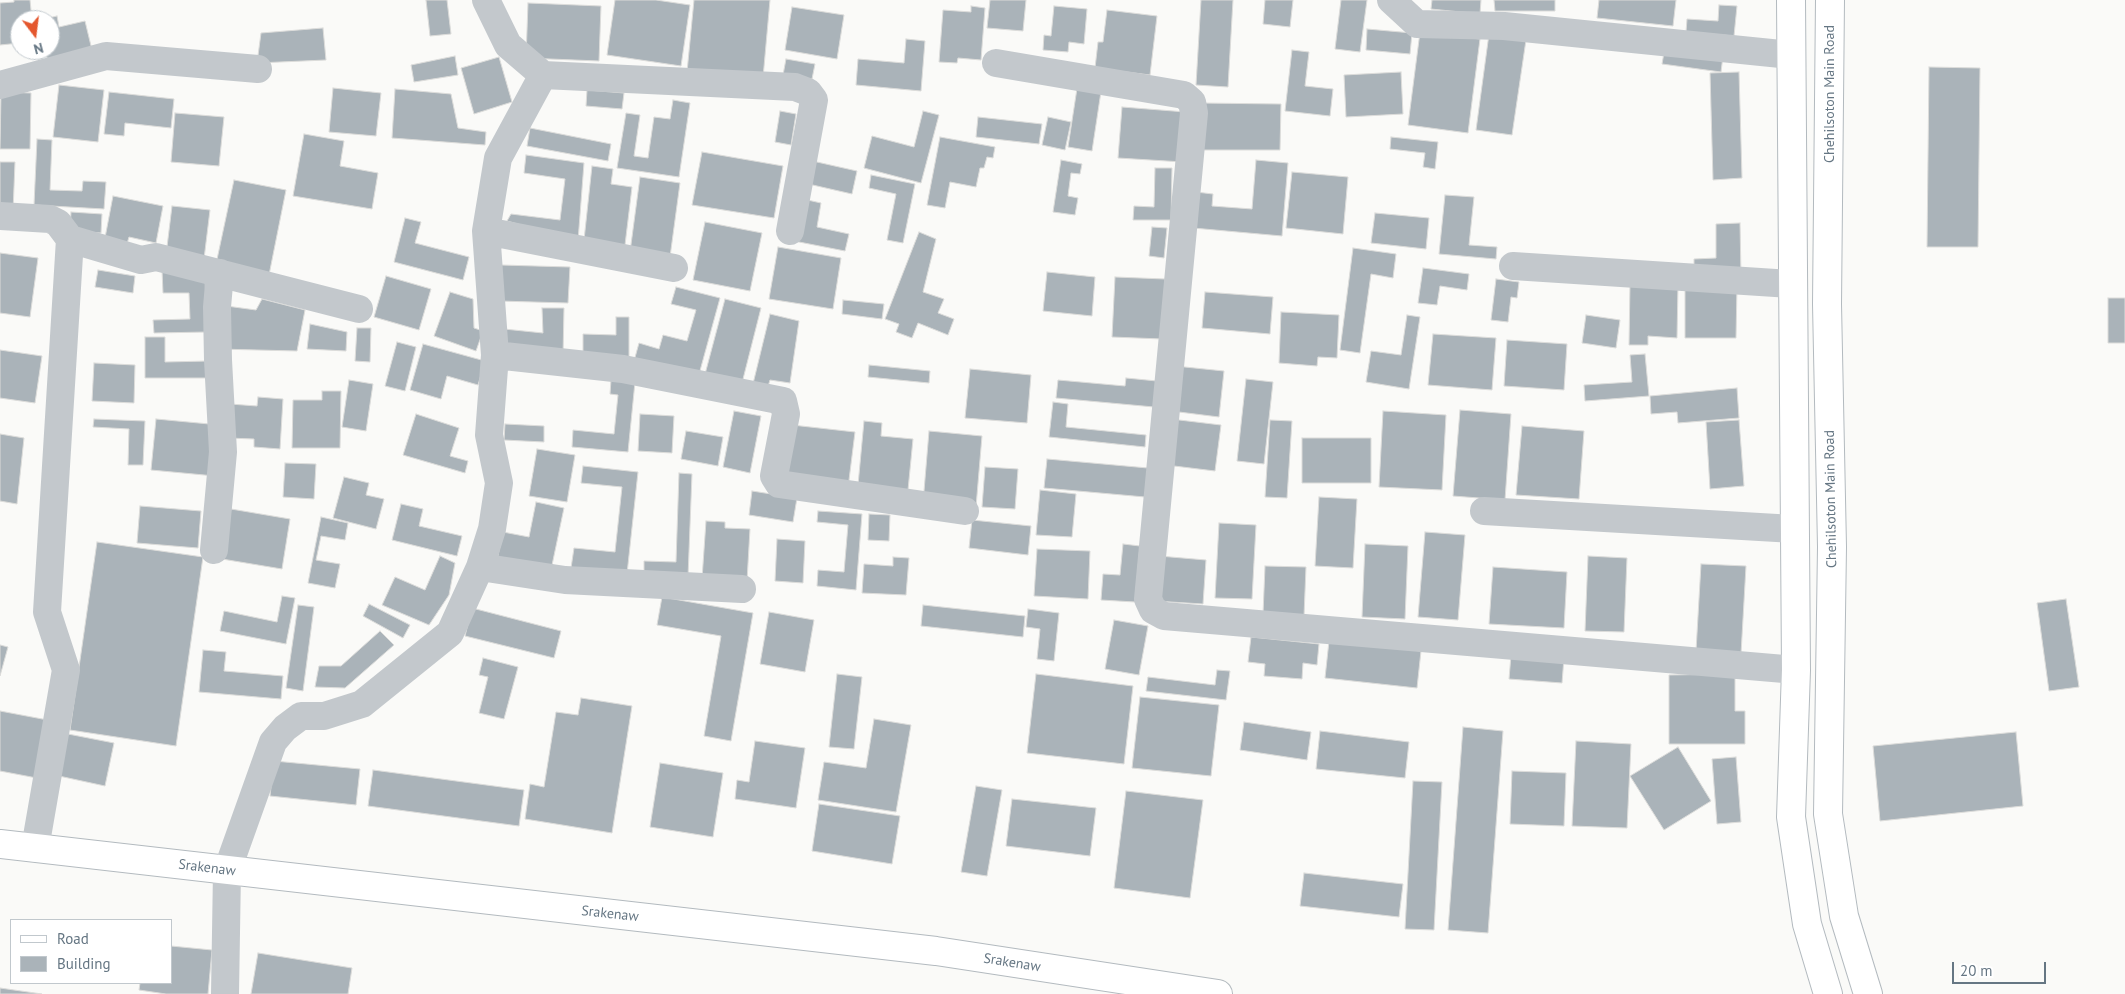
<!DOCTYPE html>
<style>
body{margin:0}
#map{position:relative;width:2125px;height:994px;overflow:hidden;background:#fafaf8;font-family:"PT Sans",sans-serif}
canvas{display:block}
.legend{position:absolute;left:10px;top:919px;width:162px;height:65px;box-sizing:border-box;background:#fff;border:1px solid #c1c8cd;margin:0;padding:6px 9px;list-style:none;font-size:15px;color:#657683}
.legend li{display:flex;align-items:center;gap:10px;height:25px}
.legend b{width:25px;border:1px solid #c1c8cd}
.north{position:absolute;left:10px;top:10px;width:50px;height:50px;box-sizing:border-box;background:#fff;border:1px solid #c1c8cd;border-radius:50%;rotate:165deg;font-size:14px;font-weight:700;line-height:20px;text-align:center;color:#657683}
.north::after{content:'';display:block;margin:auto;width:18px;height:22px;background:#e4572e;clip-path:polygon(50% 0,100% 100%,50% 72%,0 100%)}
.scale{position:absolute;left:1952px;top:962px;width:94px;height:22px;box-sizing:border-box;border:2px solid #657683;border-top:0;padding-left:6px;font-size:15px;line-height:18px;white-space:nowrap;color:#657683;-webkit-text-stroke:4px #fff;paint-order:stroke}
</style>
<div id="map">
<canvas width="2125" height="994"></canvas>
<ul class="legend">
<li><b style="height:6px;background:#fff"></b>Road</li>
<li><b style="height:14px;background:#aab3b9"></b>Building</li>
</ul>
<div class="north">N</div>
<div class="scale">20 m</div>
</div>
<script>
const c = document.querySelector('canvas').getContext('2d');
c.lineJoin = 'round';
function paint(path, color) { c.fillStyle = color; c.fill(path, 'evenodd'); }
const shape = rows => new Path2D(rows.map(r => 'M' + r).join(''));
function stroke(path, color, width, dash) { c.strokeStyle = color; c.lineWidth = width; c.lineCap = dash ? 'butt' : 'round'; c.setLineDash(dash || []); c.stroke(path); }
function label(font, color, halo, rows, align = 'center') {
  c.font = font + ' "PT Sans",sans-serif'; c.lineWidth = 5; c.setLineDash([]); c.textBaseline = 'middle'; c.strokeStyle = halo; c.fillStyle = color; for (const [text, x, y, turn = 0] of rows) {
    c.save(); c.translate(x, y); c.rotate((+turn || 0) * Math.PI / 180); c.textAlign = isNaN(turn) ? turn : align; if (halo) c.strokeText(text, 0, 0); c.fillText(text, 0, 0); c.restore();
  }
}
const building = shape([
 [14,0,30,0,32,20,20,20,20,43,0,45,0,3,14,2,14,0],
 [426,0,447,0,451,34,430,36,426,0],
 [615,0,656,0,690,5,681,66,607,55,615,0],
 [694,0,770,0,763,78,687,72,694,0],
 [990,0,1026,0,1023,31,987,28,990,0],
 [1201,0,1233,0,1228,87,1196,85,1201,0],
 [1265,0,1293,0,1290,27,1263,24,1265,0],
 [1341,0,1367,0,1360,52,1335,49,1341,0],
 [1432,0,1481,0,1480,14,1431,9,1432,0],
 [1494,0,1555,0,1555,11,1495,11,1494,0],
 [1599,0,1676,0,1673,26,1597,18,1599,0],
 [528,3,601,6,599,61,526,58,528,3],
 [1719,5,1737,6,1734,36,1686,32,1687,19,1718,21,1719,5],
 [971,6,985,8,981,60,958,58,957,63,939,62,943,10,971,12,971,6],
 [1054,6,1087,9,1084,44,1069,42,1068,52,1043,50,1044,35,1051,36,1054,6],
 [792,7,844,15,837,59,785,50,792,7],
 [1107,10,1157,16,1150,75,1095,68,1098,42,1103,42,1107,10],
 [57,16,59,27,85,21,92,50,48,61,45,50,50,50,50,20,40,20,57,16],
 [323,28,326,60,257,63,261,33,323,28],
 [1367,29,1412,33,1410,54,1366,50,1367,29],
 [1420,32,1480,39,1468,133,1408,125,1420,32],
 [1489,34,1526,40,1512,135,1476,130,1489,34],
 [906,39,925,41,921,91,856,85,858,59,904,63,906,39],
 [1665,47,1723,56,1721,72,1662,64,1665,47],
 [1292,50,1309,52,1305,86,1333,89,1330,116,1285,111,1292,50],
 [455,56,458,75,414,82,411,65,455,56],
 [499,57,512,102,474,114,461,68,499,57],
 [786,59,815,64,812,79,783,75,786,59],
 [1929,67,1980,68,1978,247,1927,247,1929,67],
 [1401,72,1403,114,1346,117,1344,75,1401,72],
 [1739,72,1742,178,1713,180,1710,73,1739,72],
 [1078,82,1102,85,1092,151,1068,147,1078,82],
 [59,85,104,90,98,142,53,137,59,85],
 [333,88,381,93,376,136,329,132,333,88],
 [395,89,451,94,458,128,486,132,485,145,392,138,395,89],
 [587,90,624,93,622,109,586,106,587,90],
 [1,92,31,93,30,149,0,149,1,92],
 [109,92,174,99,171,128,125,123,124,136,104,134,109,92],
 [673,100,690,103,679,177,617,168,626,113,640,115,634,156,648,158,654,117,670,119,673,100],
 [1199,103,1281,104,1280,150,1198,150,1199,103],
 [1122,107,1186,112,1183,162,1118,158,1122,107],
 [780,111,796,114,791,145,775,142,780,111],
 [923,111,939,115,921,183,864,168,872,136,914,147,923,111],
 [175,113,224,117,219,166,171,162,175,113],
 [978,117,1042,124,1039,144,976,137,978,117],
 [1048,117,1071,122,1065,150,1042,145,1048,117],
 [530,128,611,144,608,161,527,146,530,128],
 [304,134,344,141,340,166,378,173,372,209,293,196,304,134],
 [940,137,995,147,993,158,987,157,984,168,980,168,976,187,950,182,945,208,927,205,940,137],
 [1391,137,1438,142,1435,169,1423,167,1425,153,1390,149,1391,137],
 [37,139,52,140,50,190,82,191,83,181,106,182,104,209,34,205,37,139],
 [702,152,783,166,774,218,692,205,702,152],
 [526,155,584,163,578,241,507,221,511,214,560,220,565,179,524,173,526,155],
 [808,160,857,171,852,194,804,183,808,160],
 [1061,160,1082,164,1080,174,1071,173,1068,196,1078,198,1075,215,1053,212,1061,160],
 [1256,160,1288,163,1282,236,1193,228,1196,192,1213,194,1212,206,1252,209,1256,160],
 [0,162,15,162,13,212,0,212,0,162],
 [592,166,613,169,611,184,632,187,625,245,584,240,592,166],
 [1155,168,1172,168,1171,220,1133,220,1134,206,1154,207,1155,168],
 [1292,172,1348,177,1343,234,1286,228,1292,172],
 [871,175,915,184,903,243,887,240,896,194,869,188,871,175],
 [640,177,680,183,670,257,630,252,640,177],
 [234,180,286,190,268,280,216,264,234,180],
 [1445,195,1474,197,1469,245,1497,247,1496,259,1439,254,1445,195],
 [113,196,163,206,156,243,129,237,126,247,104,243,113,196],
 [803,199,821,203,817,227,849,234,845,251,794,241,803,199],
 [172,206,210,210,204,259,166,255,172,206],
 [71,212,102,214,101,233,70,231,71,212],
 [1375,213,1429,218,1426,249,1371,243,1375,213],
 [405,218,421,222,415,243,469,257,463,280,394,262,405,218],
 [705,222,762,233,750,291,693,280,705,222],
 [1740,223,1741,275,1694,275,1694,259,1716,258,1716,224,1740,223],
 [1152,227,1167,228,1164,258,1149,256,1152,227],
 [919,232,936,239,923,292,944,299,938,313,954,319,948,335,918,323,912,338,896,332,899,324,885,319,919,232],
 [778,247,841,258,833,309,769,299,778,247],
 [1353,248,1396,254,1393,278,1371,274,1360,353,1340,350,1353,248],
 [0,253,38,258,30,317,0,313,0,253],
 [501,265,570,267,568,303,499,301,501,265],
 [1423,268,1469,274,1467,290,1440,286,1437,305,1418,303,1423,268],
 [98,270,135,276,133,293,95,287,98,270],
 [162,270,205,277,207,332,154,333,153,320,190,319,189,293,163,293,162,270],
 [1047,272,1095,277,1092,316,1043,311,1047,272],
 [386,276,431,289,419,330,374,317,386,276],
 [1115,277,1165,279,1162,339,1112,337,1115,277],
 [1496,279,1519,282,1517,298,1511,297,1508,322,1491,320,1496,279],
 [1630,284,1678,285,1677,338,1648,336,1648,345,1629,345,1630,284],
 [1685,285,1737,286,1736,338,1685,338,1685,285],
 [676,287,720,298,698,378,634,361,639,343,659,349,663,335,687,341,696,310,671,304,676,287],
 [450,292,473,299,474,328,483,331,476,351,434,336,450,292],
 [1205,292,1273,297,1270,334,1202,328,1205,292],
 [2108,298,2125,298,2125,343,2108,343,2108,298],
 [262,299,305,310,297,351,218,349,219,305,256,310,262,299],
 [725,299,761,308,741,387,704,378,725,299],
 [843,300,884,304,882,319,842,314,843,300],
 [542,308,564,308,563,356,501,347,504,329,543,333,542,308],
 [1281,312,1339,315,1337,358,1318,357,1317,366,1279,363,1281,312],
 [770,314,799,321,790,383,770,380,765,396,751,392,770,314],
 [1407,315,1420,317,1409,389,1366,382,1371,351,1401,355,1407,315],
 [1586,315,1620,320,1616,348,1582,343,1586,315],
 [616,317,629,317,629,358,583,358,583,334,616,335,616,317],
 [310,324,347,332,346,351,307,349,310,324],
 [357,328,371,328,370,362,355,361,357,328],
 [1433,334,1496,338,1492,390,1428,385,1433,334],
 [145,337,165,337,165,362,208,361,208,378,145,378,145,337],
 [1507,340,1567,344,1564,390,1504,386,1507,340],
 [397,342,416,347,405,391,385,386,397,342],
 [423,344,485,361,478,385,447,376,441,399,410,390,423,344],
 [0,350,42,356,35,403,0,398,0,350],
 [1645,354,1649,396,1585,401,1584,385,1632,382,1630,355,1645,354],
 [94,363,135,365,134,403,92,401,94,363],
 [869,365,930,371,929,383,868,377,869,365],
 [1175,366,1224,371,1219,417,1171,411,1175,366],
 [970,369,1031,375,1027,423,965,418,970,369],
 [1126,378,1157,381,1154,407,1056,398,1058,380,1125,386,1126,378],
 [1246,379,1273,382,1264,464,1237,461,1246,379],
 [349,380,373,384,366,431,342,427,349,380],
 [611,380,635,382,628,452,572,447,573,430,614,434,618,395,610,394,611,380],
 [1737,388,1739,418,1678,423,1677,412,1651,414,1650,396,1737,388],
 [322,391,341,391,340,448,292,448,293,400,322,400,322,391],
 [258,397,283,399,280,449,254,447,254,439,228,438,230,404,257,406,258,397],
 [1053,402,1068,404,1066,427,1146,435,1145,447,1049,437,1053,402],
 [1460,410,1511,414,1505,500,1453,496,1460,410],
 [734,411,761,416,750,473,723,467,734,411],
 [1383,411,1446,415,1442,490,1379,487,1383,411],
 [416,414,459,428,450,456,468,461,465,473,403,455,416,414],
 [640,414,674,416,672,453,638,451,640,414],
 [94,419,145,421,143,465,128,465,129,429,93,427,94,419],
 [156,419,220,425,215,476,151,470,156,419],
 [1171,419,1221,425,1215,471,1166,465,1171,419],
 [1270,420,1292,421,1287,498,1265,497,1270,420],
 [1739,420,1744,486,1710,489,1706,422,1739,420],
 [864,421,882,423,881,436,913,439,908,490,858,485,864,421],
 [505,424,544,426,544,442,504,440,505,424],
 [792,425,855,432,848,488,785,481,792,425],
 [1522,426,1584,431,1579,499,1516,495,1522,426],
 [686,431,723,437,718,466,681,459,686,431],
 [929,431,982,436,976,507,923,503,929,431],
 [0,434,24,438,17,504,0,501,0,434],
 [1302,438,1371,438,1371,483,1302,483,1302,438],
 [537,449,575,455,567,502,529,496,537,449],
 [1047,459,1148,468,1145,497,1044,488,1047,459],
 [285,463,316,464,314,499,283,497,285,463],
 [583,466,638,472,627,574,571,568,574,548,615,552,622,487,581,483,583,466],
 [985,467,1018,469,1015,509,982,507,985,467],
 [679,473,692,474,688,577,644,575,644,561,676,562,679,473],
 [344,477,369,483,366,495,384,499,376,529,333,518,344,477],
 [1040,490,1076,494,1072,537,1036,535,1040,490],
 [752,491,797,498,793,522,749,515,752,491],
 [1319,497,1357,499,1353,568,1315,566,1319,497],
 [536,502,564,508,551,570,497,560,503,532,529,537,536,502],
 [401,504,423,509,419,526,462,536,457,556,392,540,401,504],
 [140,506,201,511,198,548,137,543,140,506],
 [231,509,290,519,282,569,222,559,231,509],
 [818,511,862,514,856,590,817,586,818,570,844,572,848,525,817,522,818,511],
 [869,514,890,515,889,541,868,540,869,514],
 [321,517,348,523,345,540,321,536,316,560,340,564,335,588,308,583,321,517],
 [972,520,1031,526,1028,555,969,548,972,520],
 [706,521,725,522,725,528,750,529,747,581,702,579,706,521],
 [1219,523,1256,525,1252,599,1215,598,1219,523],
 [1425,532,1465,535,1458,620,1418,617,1425,532],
 [777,539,805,541,803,583,775,581,777,539],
 [97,542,203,557,176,746,70,730,97,542],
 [1123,544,1140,546,1135,602,1101,600,1103,574,1120,575,1123,544],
 [1365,544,1408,546,1405,619,1362,617,1365,544],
 [1037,549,1090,551,1088,599,1034,596,1037,549],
 [440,556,455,563,449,595,429,625,382,605,395,577,425,590,440,556],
 [1159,556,1206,560,1203,604,1155,601,1159,556],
 [1588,556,1627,558,1624,632,1585,631,1588,556],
 [893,557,909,558,906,595,862,593,864,564,893,566,893,557],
 [1701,564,1746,566,1741,654,1696,651,1701,564],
 [1265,566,1306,567,1304,616,1263,614,1265,566],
 [1493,567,1567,572,1564,628,1489,624,1493,567],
 [282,596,295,598,286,644,220,631,224,611,277,622,282,596],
 [662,597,753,613,731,741,704,736,721,636,657,625,662,597],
 [2066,599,2079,687,2049,691,2037,603,2066,599],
 [369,604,410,625,403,638,363,616,369,604],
 [298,605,314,607,303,691,286,688,298,605],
 [923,605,1025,616,1023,637,921,626,923,605],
 [472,608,561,631,554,658,465,636,472,608],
 [1028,609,1059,613,1054,661,1037,659,1040,629,1026,627,1028,609],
 [769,612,814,620,805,672,760,664,769,612],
 [1114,620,1148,626,1139,675,1105,669,1114,620],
 [380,631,394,645,345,688,315,687,319,666,341,666,380,631],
 [1251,637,1319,644,1317,665,1303,663,1302,679,1264,676,1265,664,1248,662,1251,637],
 [1329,641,1421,651,1417,688,1325,678,1329,641],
 [0,645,8,647,0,676,0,645],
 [203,650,226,652,224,671,283,676,281,699,199,692,203,650],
 [1511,655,1564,658,1562,683,1509,679,1511,655],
 [483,658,518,667,504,719,479,713,488,677,479,675,483,658],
 [1217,670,1230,671,1226,700,1146,691,1148,677,1215,685,1217,670],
 [837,674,862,677,854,749,829,747,837,674],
 [1036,674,1133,686,1124,764,1027,753,1036,674],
 [1735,674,1735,711,1745,711,1745,744,1669,744,1669,675,1735,674],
 [1140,697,1219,705,1211,776,1132,768,1140,697],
 [581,698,632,706,612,833,525,819,530,784,544,787,556,712,578,715,581,698],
 [0,711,53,721,42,779,0,771,0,711],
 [874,719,911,725,896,812,818,800,824,762,866,768,874,719],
 [1244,722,1311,732,1307,760,1240,750,1244,722],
 [1463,727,1503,731,1488,933,1448,930,1463,727],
 [1320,731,1409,742,1405,778,1316,769,1320,731],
 [2016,732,2023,806,1880,821,1873,746,2016,732],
 [68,734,114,743,105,786,59,776,68,734],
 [755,741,805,748,796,808,735,799,737,780,749,782,755,741],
 [1576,741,1631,744,1627,828,1572,826,1576,741],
 [1678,747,1711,801,1664,830,1630,776,1678,747],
 [1736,757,1741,822,1717,824,1712,759,1736,757],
 [274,761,360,769,356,805,270,796,274,761],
 [660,763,723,773,713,837,650,827,660,763],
 [373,770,524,790,519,826,368,806,373,770],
 [1512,771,1566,773,1564,826,1510,824,1512,771],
 [1413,781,1442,782,1434,930,1405,929,1413,781],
 [976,786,1002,790,987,876,961,872,976,786],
 [1126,791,1203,800,1190,898,1114,888,1126,791],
 [1012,799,1096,808,1090,856,1006,846,1012,799],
 [819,804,900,816,892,864,812,851,819,804],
 [1304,873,1403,884,1399,917,1300,906,1304,873],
 [171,946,212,950,208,994,166,994,139,990,140,983,171,983,171,946],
 [258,953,352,968,348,994,251,994,258,953],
 [0,988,42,994,0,994,0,988]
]);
paint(building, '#aab3b9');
stroke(building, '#dcdcda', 1);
const secondary = shape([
 [1791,0,1796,670,1791,817,1807,924,1828,994],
 [1830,0,1827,304,1832,547,1828,814,1844,916,1868,994],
 [0,844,936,951,1218,994]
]);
stroke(secondary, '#b3babf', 30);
stroke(shape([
 [486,0,508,45,543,75,795,87,808,92,814,100,790,231],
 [1391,0,1417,24,1504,26,1791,55],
 [996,63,1184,95,1192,102,1194,113,1148,599,1153,610,1164,616,1796,670],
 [0,85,106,56,258,69],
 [0,216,50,219,58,223,70,239,141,260,156,257,359,309],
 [486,231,674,268],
 [1513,266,1791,284],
 [495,355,623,369,783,401,786,414,774,476,779,484,965,511],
 [1484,511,1794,529],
 [214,550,223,452,218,360,217,307,220,273],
 [480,567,565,580,742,589],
 [35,848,66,670,47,612,70,239],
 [225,994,227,871,273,742,285,728,301,716,324,716,362,704,450,633,480,567,492,529,499,483,489,435,495,355,486,231,498,158,543,75]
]), '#c3c8cc', 28);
stroke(secondary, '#fff', 28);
label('14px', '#657683', '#fff', [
 ["Chehilsoton Main Road",1830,94,-90],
 ["Chehilsoton Main Road",1831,499,-91],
 ["Srakenaw",207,868,7],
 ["Srakenaw",610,914,6],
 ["Srakenaw",1012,963,9]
]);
</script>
